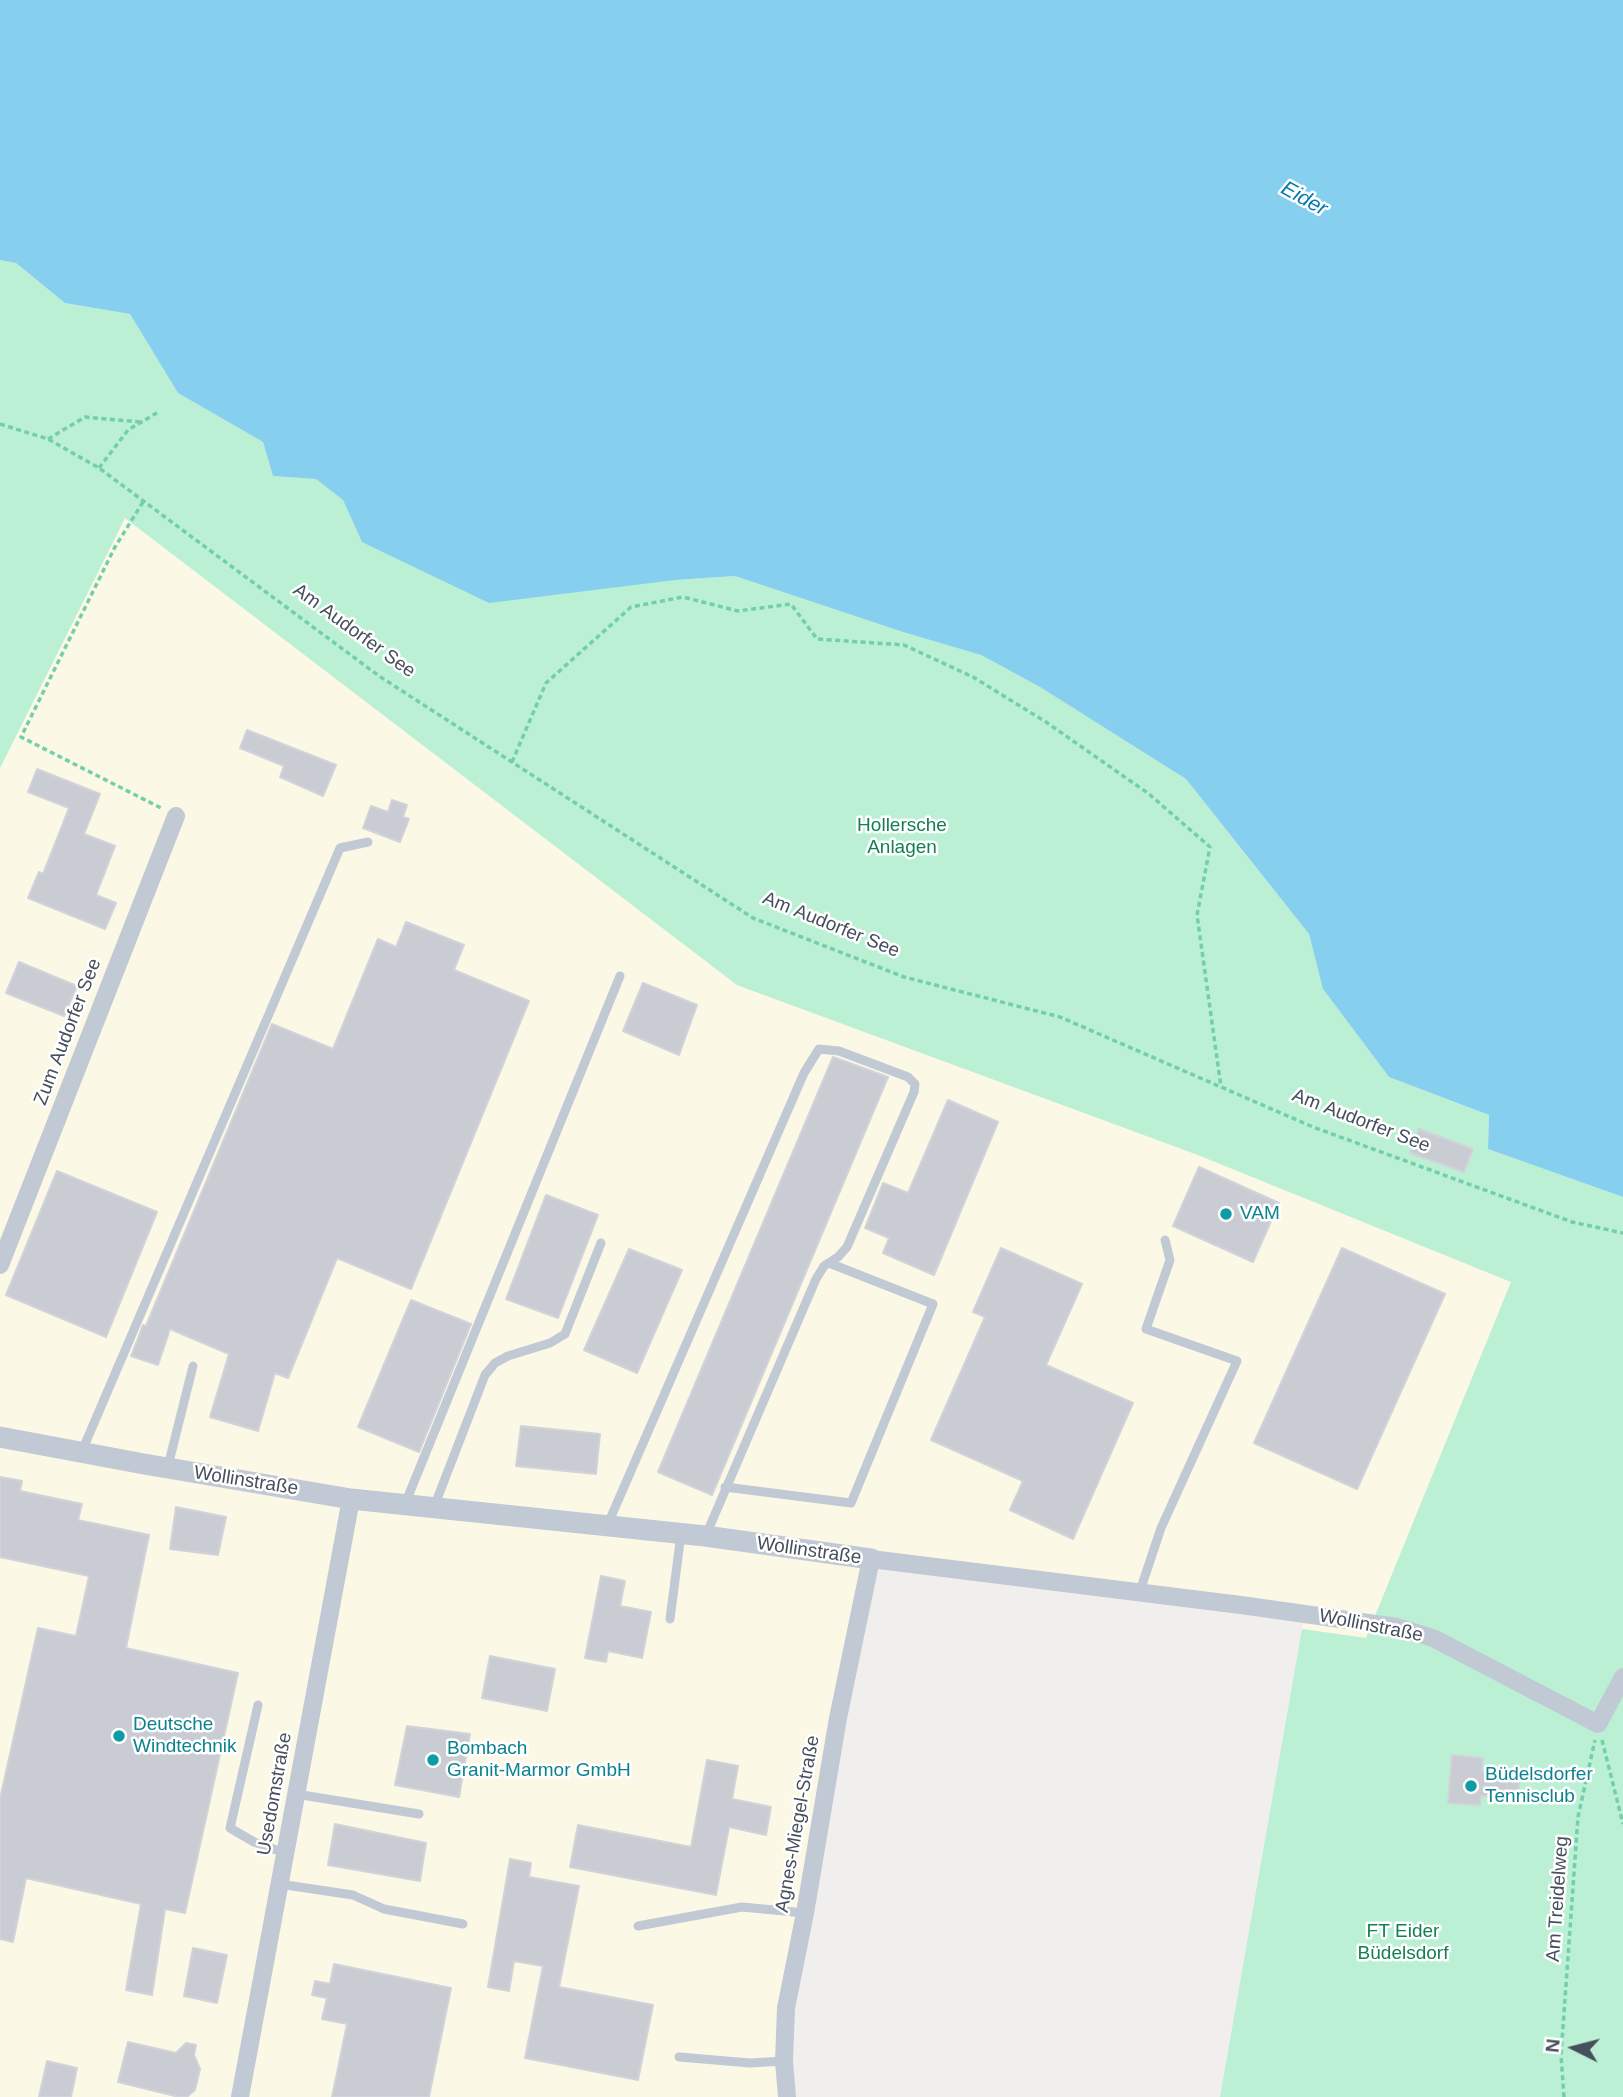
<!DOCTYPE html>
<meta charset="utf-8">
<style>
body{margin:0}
#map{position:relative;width:1623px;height:2097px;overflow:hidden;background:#f1eeee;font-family:Arial,sans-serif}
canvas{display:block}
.north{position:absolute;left:1539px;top:2013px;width:70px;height:70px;-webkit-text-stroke:5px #fff;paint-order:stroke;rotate:276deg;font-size:19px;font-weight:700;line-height:28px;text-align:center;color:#464f5c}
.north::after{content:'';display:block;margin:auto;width:24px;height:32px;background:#464f5c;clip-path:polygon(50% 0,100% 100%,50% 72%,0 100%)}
</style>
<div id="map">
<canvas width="1623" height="2097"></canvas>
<div class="north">N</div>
</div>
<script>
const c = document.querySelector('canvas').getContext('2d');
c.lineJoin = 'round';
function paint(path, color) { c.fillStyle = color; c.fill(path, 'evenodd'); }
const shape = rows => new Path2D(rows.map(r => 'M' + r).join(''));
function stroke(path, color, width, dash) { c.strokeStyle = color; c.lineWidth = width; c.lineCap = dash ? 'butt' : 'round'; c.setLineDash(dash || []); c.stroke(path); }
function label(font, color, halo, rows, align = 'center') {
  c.font = font + ' Arial,sans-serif'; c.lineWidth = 5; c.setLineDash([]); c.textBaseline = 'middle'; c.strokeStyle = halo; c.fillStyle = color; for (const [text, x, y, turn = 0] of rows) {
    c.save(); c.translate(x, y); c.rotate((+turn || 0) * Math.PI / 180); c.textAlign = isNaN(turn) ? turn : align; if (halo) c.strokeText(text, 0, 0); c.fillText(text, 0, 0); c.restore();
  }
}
paint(shape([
 [125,518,737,985,1198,1155,1511,1282,1366,1639,1302,1629,1304,1617,873,1561,787,2008,790,2097,0,2097,0,768]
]), '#fcf8e6');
paint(shape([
 [0,260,16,263,65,303,130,314,178,393,263,442,273,476,316,479,343,500,362,542,675,580,735,576,903,632,981,655,1040,687,1186,779,1309,934,1323,989,1389,1077,1489,1115,1488,1149,1623,1197,1623,2097,1220,2097,1302,1629,1366,1638,1511,1282,1198,1155,737,985,125,518,0,768]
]), '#bbf0d4');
paint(shape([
 [0,0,1623,0,1623,1197,1488,1149,1489,1115,1389,1077,1323,989,1309,934,1186,779,1040,687,981,655,903,632,735,576,675,580,489,603,362,542,343,500,316,479,273,476,263,442,178,393,130,314,65,303,16,263,0,260]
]), '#87cfee');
const building = shape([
 [247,730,336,765,323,796,280,777,284,766,240,748,247,730],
 [37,769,100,794,84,834,115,846,96,895,116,903,105,929,28,898,39,872,43,874,69,808,28,792,37,769],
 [392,800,407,805,403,817,409,819,400,842,363,828,371,806,388,812,392,800],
 [406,922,464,945,454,970,529,1001,411,1289,337,1258,288,1378,275,1373,258,1431,210,1417,229,1354,170,1329,158,1365,131,1356,137,1341,143,1325,146,1326,272,1024,333,1049,378,939,396,947,406,922],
 [19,962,77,986,64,1016,6,993,19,962],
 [643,983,697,1005,679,1055,623,1031,643,983],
 [833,1057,888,1077,712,1495,658,1472,833,1057],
 [948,1100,998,1122,934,1275,883,1253,889,1238,865,1228,883,1183,908,1193,948,1100],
 [1419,1129,1473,1149,1464,1172,1410,1153,1419,1129],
 [1199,1167,1279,1203,1253,1262,1173,1226,1199,1167],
 [57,1171,157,1212,106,1337,6,1295,57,1171],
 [546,1195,598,1215,558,1318,506,1299,546,1195],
 [1001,1248,1082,1284,1046,1365,1133,1403,1073,1539,1010,1510,1023,1481,931,1440,985,1317,973,1312,1001,1248],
 [1342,1248,1445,1294,1357,1489,1254,1443,1342,1248],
 [629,1249,682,1270,637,1373,584,1350,629,1249],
 [411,1300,471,1324,419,1452,358,1427,411,1300],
 [521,1426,600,1434,596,1474,516,1466,521,1426],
 [0,1477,22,1481,20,1491,82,1504,78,1520,149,1535,126,1648,238,1673,185,1913,165,1909,152,1995,126,1990,141,1904,26,1878,13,1942,0,1939,0,1799,38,1628,76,1636,89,1576,0,1557,0,1477],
 [176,1507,226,1517,218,1555,170,1549,176,1507],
 [601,1576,625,1581,620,1606,651,1612,642,1658,608,1651,606,1662,585,1658,601,1576],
 [490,1656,555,1669,547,1711,482,1698,490,1656],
 [407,1726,470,1734,459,1797,395,1785,407,1726],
 [1452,1755,1483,1758,1482,1772,1493,1773,1492,1779,1519,1781,1518,1798,1481,1796,1480,1805,1448,1803,1452,1755],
 [707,1760,738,1766,732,1799,771,1807,766,1835,729,1827,716,1895,570,1867,578,1825,691,1847,707,1760],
 [335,1824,426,1843,420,1881,328,1865,335,1824],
 [510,1859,531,1863,529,1877,579,1886,559,1987,653,2005,638,2080,525,2058,543,1966,514,1961,509,1991,488,1987,510,1859],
 [193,1948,227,1955,217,2003,184,1996,193,1948],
 [334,1964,451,1988,429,2097,332,2097,347,2024,322,2019,327,1998,312,1995,315,1981,330,1984,334,1964],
 [128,2042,176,2053,186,2043,196,2045,194,2055,200,2069,195,2090,187,2097,179,2097,118,2082,128,2042],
 [47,2061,77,2068,71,2097,39,2097,47,2061]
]);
paint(building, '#caccd4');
stroke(building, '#d2d3da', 2);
stroke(shape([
 [0,424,48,439,99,468,379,676,753,918,904,977,1060,1017,1313,1127,1572,1222,1623,1233],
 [48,439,85,417,141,422],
 [99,468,128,430,160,411],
 [143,502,115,547,21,737,163,809],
 [512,762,546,683,631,607,683,597,738,611,791,604,817,639,904,645,973,677,1046,722,1149,794,1210,847,1197,915,1221,1087],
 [1602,1740,1623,1824],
 [1564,2097,1561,2055,1578,1817,1595,1740]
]), '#72cfa9', 3.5, [5, 3.5]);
stroke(shape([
 [82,1451,340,848,368,842],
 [168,1466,193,1366],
 [725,1487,851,1503,933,1304,829,1263],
 [405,1504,620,976],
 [434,1507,485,1375,495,1363,508,1356,550,1343,565,1334,601,1243],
 [607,1526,804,1073,819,1049,839,1051,908,1077,915,1084,914,1092,847,1247,838,1257,824,1266,816,1279,706,1535],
 [1139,1594,1161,1528,1237,1361,1146,1329,1170,1260,1165,1240],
 [670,1619,681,1534],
 [258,1705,230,1828,254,1842,285,1853],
 [296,1794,419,1814],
 [279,1884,353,1895,384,1909,463,1924],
 [638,1926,742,1907,805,1913],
 [679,2057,750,2063,784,2061]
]), '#c1c9d4', 9);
stroke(shape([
 [0,1265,176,816],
 [240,2097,351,1499],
 [787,2097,784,2061,786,2008,805,1913,838,1718,871,1559,1241,1605,1397,1627,1433,1638,1598,1724,1623,1677]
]), '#c1c9d4', 18);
stroke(shape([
 [0,1437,144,1464,351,1499,705,1536,871,1559]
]), '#c1c9d4', 21);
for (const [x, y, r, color] of [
 [1226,1214,7,"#0f9aa8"],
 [119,1736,7,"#0f9aa8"],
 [433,1760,7,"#0f9aa8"],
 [1471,1786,7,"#0f9aa8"]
]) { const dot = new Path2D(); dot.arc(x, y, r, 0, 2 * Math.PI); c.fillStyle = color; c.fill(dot); stroke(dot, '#fff', 2.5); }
label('19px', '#464f5c', '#fff', [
 ["Am Audorfer See",354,631,36],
 ["Am Audorfer See",831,925,22],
 ["Zum Audorfer See",68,1032,-69],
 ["Am Audorfer See",1361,1121,21],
 ["Wollinstraße",246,1481,9],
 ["Wollinstraße",809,1551,8],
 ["Wollinstraße",1371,1626,11],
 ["Usedomstraße",275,1794,-80],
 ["Agnes-Miegel-Straße",798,1824,-80],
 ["Am Treidelweg",1558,1899,-86]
]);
label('19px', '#147f54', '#fff', [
 ["Hollersche",902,826],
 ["Anlagen",902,848],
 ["FT Eider",1403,1932],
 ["Büdelsdorf",1403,1954]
]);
label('19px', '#0d838f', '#fff', [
 ["VAM",1240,1214],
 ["Deutsche",133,1725],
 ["Windtechnik",133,1747],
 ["Bombach",447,1749],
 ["Granit-Marmor GmbH",447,1771],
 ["Büdelsdorfer",1485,1775],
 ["Tennisclub",1485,1797]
], 'left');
label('italic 21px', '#087bac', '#fff', [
 ["Eider",1304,199,29]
]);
</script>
